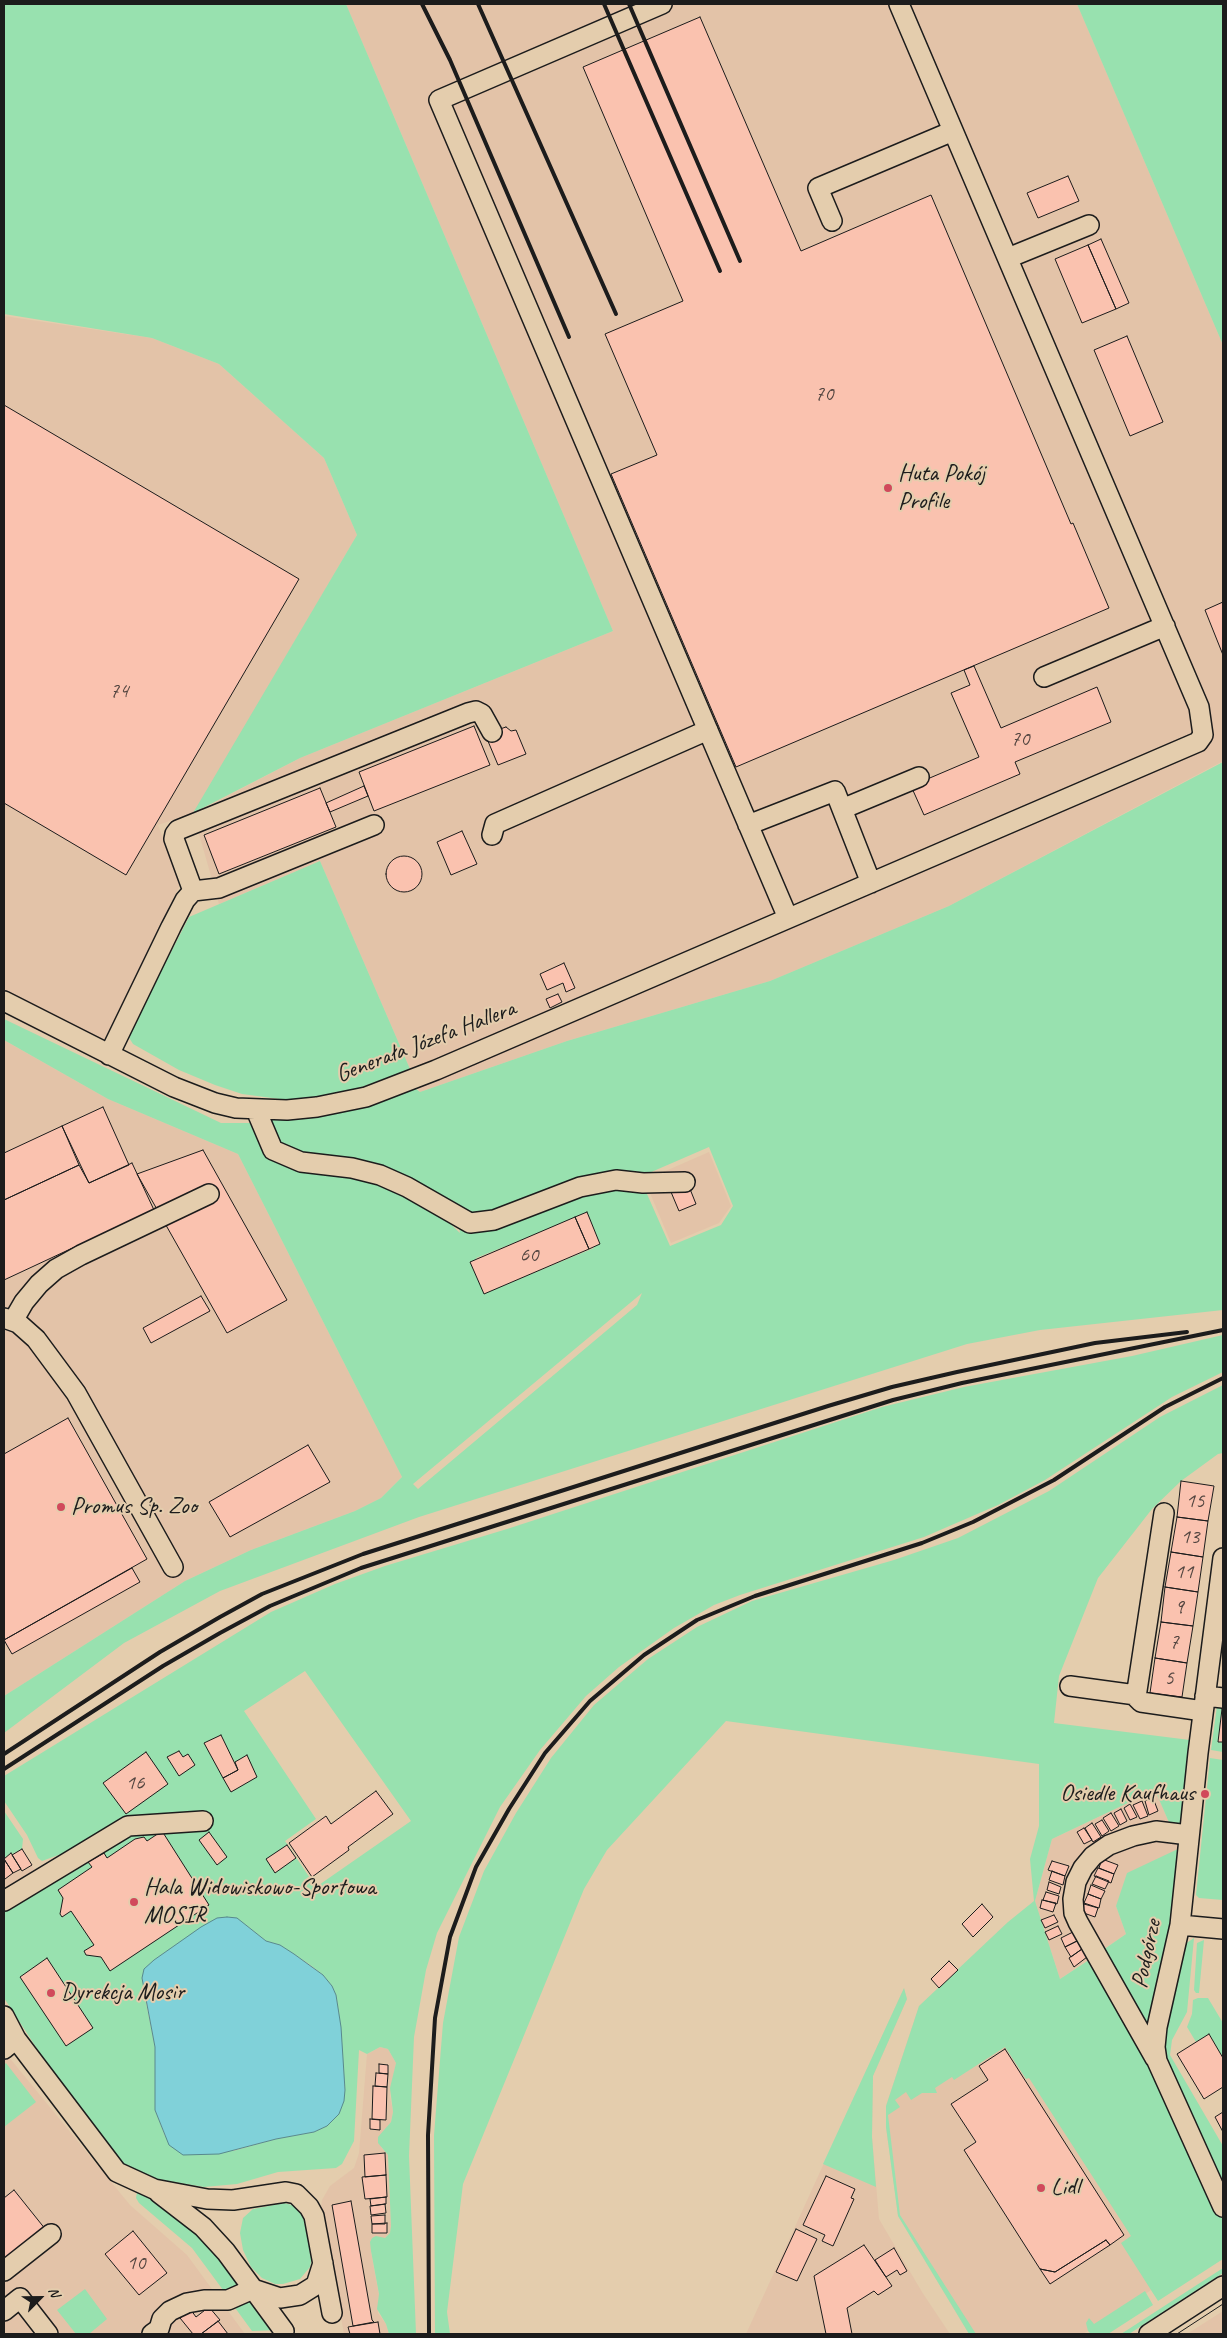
<!DOCTYPE html>
<meta charset="utf-8">
<style>
body{margin:0}
#map{position:relative;width:1227px;height:2338px;overflow:hidden;background:#e4cdad;font-family:Caveat,sans-serif}
canvas{display:block}
.frame{position:absolute;inset:0;border:5px solid #1c1c1c;pointer-events:none}
.north{position:absolute;left:15px;top:2273px;width:50px;height:50px;-webkit-text-stroke:4px #e4cdad;paint-order:stroke;rotate:67deg;font-size:14px;font-weight:700;line-height:20px;text-align:center;color:#1c1c1c}
.north::after{content:'';display:block;margin:auto;width:18px;height:22px;background:#1c1c1c;clip-path:polygon(50% 0,100% 100%,50% 72%,0 100%)}
</style>
<div id="map">
<canvas width="1227" height="2338"></canvas>
<div class="frame"></div>
<div class="north">N</div>
</div>
<script>
const c = document.querySelector('canvas').getContext('2d');
c.lineJoin = 'round';
function paint(path, color) { c.fillStyle = color; c.fill(path, 'evenodd'); }
const shape = rows => new Path2D(rows.map(r => 'M' + r).join(''));
function stroke(path, color, width, dash) { c.strokeStyle = color; c.lineWidth = width; c.lineCap = dash ? 'butt' : 'round'; c.setLineDash(dash || []); c.stroke(path); }
function label(font, color, halo, rows, align = 'center') {
  c.font = font + ' Caveat,sans-serif'; c.lineWidth = 4; c.setLineDash([]); c.textBaseline = 'middle'; c.strokeStyle = halo; c.fillStyle = color; for (const [text, x, y, turn = 0] of rows) {
    c.save(); c.translate(x, y); c.rotate((+turn || 0) * Math.PI / 180); c.textAlign = isNaN(turn) ? turn : align; if (halo) c.strokeText(text, 0, 0); c.fillText(text, 0, 0); c.restore();
  }
}
paint(shape([
 [346,4,1077,4,1223,345,1223,761,949,906,770,981,567,1041,420,1092,320,861,219,904,193,813,158,825,180,885,104,1041,4,996,4,316,152,338,219,364,324,458,357,535,195,813,300,758,613,631],
 [4,1040,108,1099,238,1154,402,1477,381,1498,355,1511,251,1550,185,1581,4,1696],
 [709,1152,731,1206,719,1223,671,1243,650,1193,654,1176],
 [1155,1790,1180,1848,1116,1906,1126,1934,1060,1979,1035,1901,1052,1839],
 [22,1849,36,1872,4,1891,4,1858],
 [1008,1922,1162,2283,1083,2334,969,2334,898,2216,886,2127,886,2106,919,2006],
 [904,1988,907,1999,873,2076,872,2137,879,2219,922,2292,950,2334,746,2334],
 [380,2047,388,2049,396,2063,390,2096,393,2112,391,2122,383,2133,381,2147,388,2155,391,2226,390,2233,385,2238,381,2238,371,2252,379,2295,378,2313,386,2324,389,2334,344,2334,321,2206,322,2200,330,2186,354,2168,359,2153,367,2054],
 [8,2056,130,2205,187,2255,245,2334,4,2334,4,2059],
 [1223,2311,1223,2334,1187,2334]
]), '#e3c3a8');
paint(shape([
 [4,4,346,4,613,631,300,758,193,813,357,535,324,458,219,364,152,338,4,314],
 [1077,4,1223,4,1223,345],
 [1223,762,1223,1310,1040,1330,967,1344,419,1517,220,1591,124,1643,4,1733,4,1696,185,1581,251,1550,355,1511,381,1498,402,1477,238,1154,108,1099,4,1040,4,1019,221,1123,250,1123,261,1149,300,1166,352,1172,380,1179,407,1191,433,1207,460,1233,458,1222,470,1227,494,1226,581,1191,617,1183,649,1186,647,1194,670,1246,721,1225,733,1206,709,1147,649,1173,624,1172,579,1180,494,1213,474,1215,412,1183,384,1171,355,1163,303,1158,278,1147,265,1115,288,1117,319,1114,370,1103,412,1086,420,1092,567,1041,770,981,949,906],
 [581,1216,594,1248,490,1291,476,1258],
 [642,1293,637,1305,418,1489,413,1484],
 [320,861,410,1069,362,1087,316,1097,287,1100,242,1094,215,1085,179,1070,133,1044,128,1036,189,917],
 [1223,1335,1223,1372,1172,1397,1045,1480,998,1505,924,1537,740,1595,714,1605,674,1628,619,1667,586,1696,540,1750,500,1807,437,1933,426,1970,414,2037,409,2156,416,2334,389,2334,386,2324,377,2309,379,2294,371,2251,370,2242,372,2238,376,2236,385,2238,390,2233,391,2226,388,2155,378,2143,378,2137,391,2122,393,2112,390,2088,396,2063,388,2049,380,2047,367,2054,359,2050,354,2141,342,2164,336,2168,278,2172,237,2184,204,2187,155,2179,121,2164,45,2061,4,1998,4,1908,127,1834,204,1816,198,1812,124,1816,64,1853,42,1861,38,1858,27,1835,4,1801,4,1776,271,1612,335,1584,385,1566,507,1529,882,1407,964,1387,1132,1356],
 [305,1671,411,1821,316,1887,285,1841,316,1819,244,1711],
 [217,1918,246,1925,266,1941,280,1945,309,1964,323,1975,332,1986,336,1995,338,2007,345,2090,339,2114,327,2126,314,2132,276,2139,233,2151,165,2136,155,2110,155,2047,145,1998,154,1960],
 [1223,1385,1223,1453,1218,1454,1181,1481,1152,1509,1098,1578,1059,1676,1054,1723,1190,1740,1174,1924,1148,2041,1100,1952,1126,1934,1116,1906,1127,1873,1180,1848,1155,1790,1052,1839,1035,1901,1060,1979,1095,1956,1154,2062,1223,2221,1223,2259,1158,2301,1121,2243,1131,2236,1029,2078,1026,2079,1005,2047,954,2080,952,2077,935,2088,937,2093,922,2093,911,2100,906,2092,895,2100,900,2107,888,2115,900,2215,976,2334,969,2334,898,2216,886,2127,886,2106,919,2006,1008,1922,1034,1901,1030,1859,1039,1826,1039,1764,726,1721,607,1850,584,1889,463,2184,447,2312,450,2334,435,2334,434,2135,443,2023,459,1937,484,1871,516,1813,551,1758,594,1705,648,1659,697,1627,752,1601,894,1560,958,1538,1049,1491,1160,1417],
 [1217,1706,1223,1707,1218,1741,1223,1742,1223,1752,1211,1750],
 [1210,1758,1223,1760,1223,1900,1199,1898,1196,1895],
 [4,1811,23,1839,22,1849,4,1858],
 [1194,1938,1187,2012,1172,2040,1170,2055,1223,2146,1223,2190,1175,2087,1161,2045,1185,1944],
 [1204,1940,1199,1993,1196,1993,1194,1990,1197,1943],
 [904,1988,907,1999,873,2076,872,2137,876,2187,823,2164],
 [1198,1998,1208,1998,1223,2023,1223,2058,1209,2034,1196,2042,1187,2027,1192,2014,1193,2000],
 [6,2063,36,2102,4,2127,4,2065],
 [140,2190,201,2231,242,2286,225,2292,223,2290,192,2248,139,2203,136,2198,137,2192],
 [284,2203,296,2206,302,2213,312,2257,310,2267,300,2279,283,2284,275,2284,262,2278,251,2267,243,2250,240,2233,243,2218,253,2209],
 [1223,2268,1223,2273,1129,2334,1121,2334],
 [85,2289,107,2319,89,2334,76,2334,57,2310],
 [1145,2291,1153,2305,1108,2334,1091,2334,1088,2331,1086,2323,1089,2318,1094,2324],
 [251,2294,278,2330,252,2331,233,2305]
]), '#98e1af');
const water = shape([
 [227,1917,237,1918,266,1941,280,1945,294,1954,323,1975,332,1986,336,1995,341,2027,345,2090,344,2101,339,2114,327,2126,314,2132,276,2139,219,2154,183,2155,169,2145,155,2110,155,2047,142,1978,144,1969,154,1960,201,1927,217,1918,227,1917]
]);
paint(water, '#80d1d9');
stroke(water, '#58898d', 1);
const building = shape([
 [700,17,801,251,931,195,1071,524,1073,523,1109,608,736,767,611,474,657,455,605,334,683,301,583,67,700,17],
 [1068,176,1079,201,1038,218,1027,193,1068,176],
 [1101,239,1129,303,1116,309,1088,245,1101,239],
 [1088,245,1116,309,1082,323,1055,259,1088,245],
 [1127,336,1163,422,1130,436,1094,350,1127,336],
 [4,405,299,579,126,875,4,803,4,405],
 [1223,602,1223,655,1205,610,1223,602],
 [974,666,1001,728,1097,687,1111,722,1015,762,1020,774,924,815,911,786,979,757,951,693,970,685,964,670,974,666],
 [474,726,490,765,374,811,359,772,474,726],
 [506,727,511,731,516,730,526,754,498,765,485,734,506,727],
 [364,786,368,796,330,812,326,803,364,786],
 [320,788,336,827,219,874,204,835,320,788],
 [462,831,477,864,451,875,437,842,462,831],
 '386 874a18 18 0 1 1 36 0a18 18 0 1 1-36 0Z',
 [564,963,575,988,566,992,563,983,547,990,540,974,564,963],
 [558,994,562,1002,550,1008,546,999,558,994],
 [103,1107,129,1165,89,1183,62,1126,103,1107],
 [62,1126,79,1165,4,1200,4,1153,62,1126],
 [203,1150,287,1300,227,1333,137,1174,203,1150],
 [132,1163,154,1210,4,1280,4,1200,79,1165,89,1183,132,1163],
 [688,1184,696,1204,679,1211,671,1192,688,1184],
 [587,1212,600,1244,589,1249,575,1217,587,1212],
 [575,1217,589,1249,484,1294,470,1262,575,1217],
 [201,1296,210,1311,151,1343,143,1328,201,1296],
 [68,1418,147,1559,4,1640,4,1454,68,1418],
 [308,1445,330,1482,230,1537,209,1502,308,1445],
 [1181,1481,1214,1486,1208,1521,1177,1517,1181,1481],
 [1177,1517,1208,1521,1203,1557,1171,1552,1177,1517],
 [1171,1552,1203,1557,1198,1592,1165,1587,1171,1552],
 [132,1568,140,1582,12,1654,4,1640,132,1568],
 [1165,1587,1198,1592,1193,1626,1161,1622,1165,1587],
 [1161,1622,1193,1626,1187,1663,1155,1658,1161,1622],
 [1155,1658,1187,1663,1182,1697,1150,1693,1155,1658],
 [1222,1709,1223,1709,1223,1742,1218,1742,1222,1709],
 [221,1735,238,1770,223,1778,204,1743,221,1735],
 [179,1751,183,1757,188,1754,195,1765,179,1776,167,1757,179,1751],
 [146,1752,168,1784,126,1814,103,1783,146,1752],
 [247,1755,257,1777,231,1792,223,1778,238,1770,235,1762,247,1755],
 [376,1791,393,1814,348,1847,349,1850,312,1877,289,1843,326,1816,331,1824,376,1791],
 [1153,1798,1158,1811,1149,1815,1145,1801,1153,1798],
 [1142,1801,1148,1816,1140,1819,1133,1805,1142,1801],
 [1130,1804,1137,1817,1130,1820,1124,1808,1130,1804],
 [1121,1809,1127,1821,1120,1825,1114,1813,1121,1809],
 [1111,1813,1119,1826,1111,1831,1103,1818,1111,1813],
 [1102,1820,1109,1831,1102,1836,1095,1824,1102,1820],
 [1092,1823,1101,1837,1093,1842,1085,1828,1092,1823],
 [1084,1828,1092,1840,1084,1844,1077,1832,1084,1828],
 [162,1831,209,1905,110,1971,101,1957,86,1955,84,1951,94,1945,71,1911,62,1917,60,1914,63,1898,58,1890,92,1867,88,1862,104,1853,107,1858,135,1839,144,1837,147,1841,162,1831],
 [209,1832,227,1857,217,1865,199,1840,209,1832],
 [287,1845,296,1858,275,1873,266,1859,287,1845],
 [22,1849,32,1865,22,1871,12,1855,22,1849],
 [11,1853,21,1869,13,1873,4,1859,11,1853],
 [4,1859,13,1873,5,1879,4,1878,4,1859],
 [1102,1859,1118,1865,1114,1874,1099,1868,1102,1859],
 [1052,1861,1069,1866,1065,1876,1048,1870,1052,1861],
 [1098,1868,1114,1874,1111,1883,1094,1876,1098,1868],
 [1052,1871,1065,1876,1063,1885,1049,1880,1052,1871],
 [1096,1876,1109,1881,1105,1889,1092,1884,1096,1876],
 [1049,1882,1061,1887,1059,1894,1047,1890,1049,1882],
 [1091,1885,1105,1891,1101,1899,1088,1894,1091,1885],
 [1046,1892,1059,1896,1057,1904,1043,1900,1046,1892],
 [1088,1894,1101,1899,1099,1908,1084,1903,1088,1894],
 [1042,1900,1056,1903,1053,1912,1040,1908,1042,1900],
 [982,1904,993,1917,973,1937,962,1924,982,1904],
 [1084,1904,1098,1908,1095,1917,1081,1912,1084,1904],
 [1054,1915,1058,1922,1045,1928,1041,1920,1054,1915],
 [1058,1926,1062,1934,1049,1940,1045,1932,1058,1926],
 [1073,1932,1077,1941,1065,1947,1061,1938,1073,1932],
 [1077,1941,1082,1949,1071,1957,1065,1947,1077,1941],
 [1082,1949,1087,1957,1074,1967,1069,1958,1082,1949],
 [47,1958,93,2028,66,2046,20,1977,47,1958],
 [949,1961,958,1970,939,1988,931,1979,949,1961],
 [1209,2034,1223,2058,1223,2087,1204,2099,1177,2054,1209,2034],
 [1005,2049,1124,2235,1110,2245,1106,2240,1055,2272,1040,2269,964,2150,976,2142,951,2104,988,2080,979,2066,1005,2049],
 [379,2064,388,2065,388,2074,379,2073,379,2064],
 [376,2073,388,2074,387,2087,375,2086,376,2073],
 [373,2086,387,2087,386,2120,372,2119,373,2086],
 [1223,2112,1223,2132,1215,2117,1223,2112],
 [370,2119,380,2120,380,2130,370,2129,370,2119],
 [385,2153,386,2175,365,2177,364,2155,385,2153],
 [386,2175,387,2197,365,2199,362,2177,386,2175],
 [826,2176,855,2189,851,2198,854,2199,833,2246,822,2241,825,2235,803,2225,826,2176],
 [14,2190,46,2230,4,2263,4,2198,14,2190],
 [386,2197,386,2204,371,2206,370,2199,386,2197],
 [351,2201,372,2320,374,2322,353,2326,332,2205,351,2201],
 [385,2204,386,2213,371,2215,370,2206,385,2204],
 [385,2215,385,2224,372,2224,371,2216,385,2215],
 [387,2223,387,2233,372,2233,372,2224,387,2223],
 [796,2229,817,2239,797,2281,776,2272,796,2229],
 [133,2231,167,2273,139,2295,105,2254,133,2231],
 [1106,2240,1110,2245,1050,2284,1040,2269,1055,2272,1106,2240],
 [864,2245,892,2286,878,2295,874,2291,847,2308,852,2334,826,2334,814,2276,864,2245],
 [894,2248,907,2271,900,2275,897,2270,886,2277,875,2260,894,2248],
 [209,2307,220,2320,201,2334,193,2334,180,2318,191,2310,196,2317,209,2307],
 [218,2321,228,2334,201,2334,218,2321],
 [378,2322,380,2334,350,2334,348,2327,378,2322]
]);
paint(building, '#fac2af');
stroke(building, '#1c1c1c', 1);
const minor = shape([
 [662,4,439,100,788,918],
 [832,221,818,188,953,131],
 [1008,258,1089,225],
 [1044,677,1165,626],
 [748,825,835,791,842,809],
 [492,835,495,824,708,730],
 [871,883,842,809,919,777],
 [193,891,219,888,374,825],
 [4,1001,174,1087,215,1103,236,1108,287,1110,317,1107,366,1097,436,1070,1198,742,1203,735,1199,707,899,4],
 [109,1055,171,927,185,900,193,891,174,839,175,834,178,830,468,713,476,711,482,714,492,732],
 [256,1110,273,1150,301,1162,352,1168,380,1175,407,1187,470,1223,494,1220,580,1187,616,1180,643,1183,685,1182],
 [4,1318,18,1323,36,1339,76,1393,173,1567],
 [13,1321,24,1302,39,1284,56,1269,81,1255,209,1194],
 [1164,1513,1136,1697,1141,1702,1203,1711],
 [1223,1558,1198,1753,1180,1925,1157,2027,1155,2047,1157,2061,1223,2207],
 [1070,1686,1136,1695],
 [1205,1696,1223,1698],
 [4,1901,128,1826,203,1821],
 [1180,1925,1223,1929],
 [4,2016,16,2039,4,2049],
 [16,2039,117,2172,154,2189,207,2199,233,2200,286,2192,296,2194,309,2207,314,2216,332,2313],
 [1155,2058,1078,1922,1074,1913,1073,1899,1076,1882,1083,1868,1093,1856,1109,1845,1133,1836,1156,1831,1189,1835],
 [159,2193,203,2227,226,2252,284,2331],
 [4,2271,51,2234],
 [4,2311,20,2298,48,2334],
 [152,2334,159,2329,162,2319,170,2311,187,2303,204,2300,228,2300,253,2289,280,2298,300,2295,316,2285,323,2263],
 [1149,2334,1223,2286]
]);
stroke(minor, '#1c1c1c', 22);
stroke(minor, '#e4cdad', 19);
stroke(shape([
 [1177,2334,1223,2304]
]), '#1c1c1c', 1);
stroke(shape([
 [422,4,450,60,569,337],
 [478,4,616,314],
 [604,4,720,271],
 [629,4,740,261],
 [4,1754,160,1652,220,1617,262,1594,363,1554,828,1406,892,1387,957,1372,1095,1343,1187,1332],
 [4,1769,163,1666,220,1633,270,1606,361,1568,893,1400,962,1383,1223,1330],
 [429,2334,428,2135,435,2018,450,1937,476,1867,509,1809,545,1753,590,1701,644,1655,697,1620,755,1596,922,1543,973,1522,1054,1480,1165,1407,1223,1378]
]), '#1c1c1c', 4);
for (const [x, y, r, color] of [
 [888,488,5,"#d1495b"],
 [61,1507,5,"#d1495b"],
 [1205,1794,5,"#d1495b"],
 [134,1902,5,"#d1495b"],
 [51,1993,5,"#d1495b"],
 [1041,2188,5,"#d1495b"]
]) { const dot = new Path2D(); dot.arc(x, y, r, 0, 2 * Math.PI); c.fillStyle = color; c.fill(dot); stroke(dot, '#e4cdad', 2); }
label('21px', '#544641', null, [
 ["70",824,394],
 ["74",119,691],
 ["70",1020,739],
 ["60",529,1255],
 ["15",1195,1501],
 ["13",1190,1537],
 ["11",1184,1572],
 ["9",1179,1607],
 ["7",1174,1642],
 ["5",1169,1678],
 ["16",135,1783],
 ["10",136,2263]
]);
label('24px', '#1c1c1c', '#e4cdad', [
 ["Huta Pokój",898,474],
 ["Profile",898,502],
 ["Promus Sp. Zoo",71,1507],
 ["Osiedle Kaufhaus",1195,1794,"right"],
 ["Hala Widowiskowo-Sportowa",144,1888],
 ["MOSIR",144,1916],
 ["Dyrekcja Mosir",61,1993],
 ["Lidl",1051,2188]
], 'left');
label('24px', '#1c1c1c', '#e4cdad', [
 ["Generała Józefa Hallera",426,1042,-21],
 ["Podgórze",1147,1954,-78]
]);
</script>
